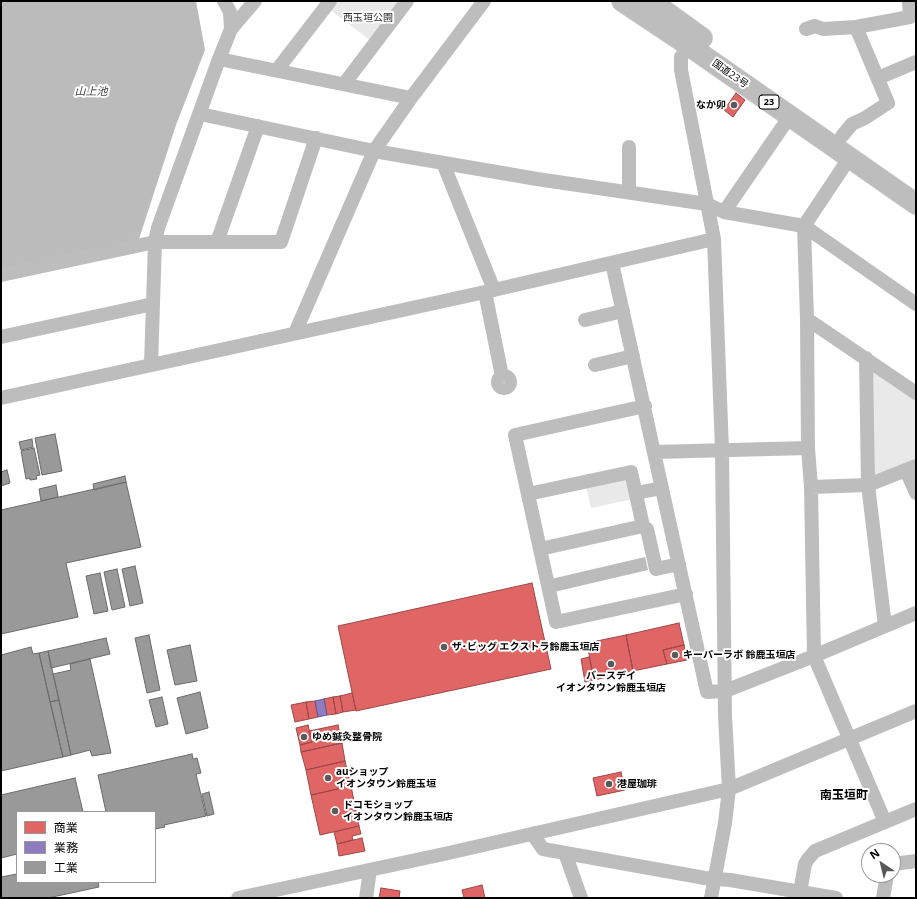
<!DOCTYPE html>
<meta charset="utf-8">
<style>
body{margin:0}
#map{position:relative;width:917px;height:899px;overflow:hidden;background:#fff;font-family:"Open Sans","Noto Sans JP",sans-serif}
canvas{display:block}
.frame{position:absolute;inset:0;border:2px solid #000;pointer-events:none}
.legend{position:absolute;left:16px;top:811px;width:140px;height:72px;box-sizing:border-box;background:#fff;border:1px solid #999;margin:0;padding:5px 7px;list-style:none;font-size:12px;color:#000}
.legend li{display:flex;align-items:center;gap:8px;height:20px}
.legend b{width:20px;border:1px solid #999}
.north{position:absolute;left:861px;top:843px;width:40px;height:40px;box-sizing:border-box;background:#fff;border:1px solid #999;border-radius:50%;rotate:325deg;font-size:11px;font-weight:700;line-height:16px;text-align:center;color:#000}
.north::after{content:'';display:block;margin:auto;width:14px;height:18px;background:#595959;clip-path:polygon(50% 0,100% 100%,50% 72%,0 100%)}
</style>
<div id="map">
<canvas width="917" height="899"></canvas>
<div class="frame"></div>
<ul class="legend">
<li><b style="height:11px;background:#e06666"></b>商業</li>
<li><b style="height:11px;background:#8e7cc3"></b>業務</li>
<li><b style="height:11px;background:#999"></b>工業</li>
</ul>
<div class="north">N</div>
</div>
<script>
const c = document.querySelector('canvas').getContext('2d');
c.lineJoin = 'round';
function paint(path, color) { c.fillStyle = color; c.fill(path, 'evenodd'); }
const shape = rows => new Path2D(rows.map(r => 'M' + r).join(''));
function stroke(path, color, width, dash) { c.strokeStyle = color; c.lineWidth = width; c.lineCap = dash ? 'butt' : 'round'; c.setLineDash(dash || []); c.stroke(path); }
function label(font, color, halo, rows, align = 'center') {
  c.font = font + ' "Open Sans","Noto Sans JP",sans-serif'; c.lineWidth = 4; c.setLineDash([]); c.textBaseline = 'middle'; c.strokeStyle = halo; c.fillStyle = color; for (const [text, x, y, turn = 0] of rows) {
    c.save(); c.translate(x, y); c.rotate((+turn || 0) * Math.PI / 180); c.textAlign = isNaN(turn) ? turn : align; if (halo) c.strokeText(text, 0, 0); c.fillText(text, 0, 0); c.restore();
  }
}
paint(shape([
 [335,1,402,1,371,41,329,9],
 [873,367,916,396,916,461,874,477],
 [620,477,629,482,633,499,591,508,586,486]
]), '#e9e9e9');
paint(shape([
 [1,1,196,1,205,50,176,125,139,239,1,270],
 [645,557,648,570,554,592,551,579]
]), '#bbb');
const shops = shape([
 [736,93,745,100,733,117,724,110,736,93],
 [532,583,551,669,356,711,338,626,532,583],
 [679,623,684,645,663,650,667,664,633,671,626,635,679,623],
 [626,635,633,671,594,680,587,643,626,635],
 [684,645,687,660,667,664,663,650,684,645],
 [589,657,594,680,585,682,581,659,589,657],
 [352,693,356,710,343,712,340,696,352,693],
 [340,696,343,712,336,714,333,697,340,696],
 [333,697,336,714,327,715,324,699,333,697],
 [315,701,318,717,309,719,306,702,315,701],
 [306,702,309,719,295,722,291,705,306,702],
 [308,725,312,742,300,745,296,728,308,725],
 [338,725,342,743,301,752,300,745,312,742,309,731,338,725],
 [342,743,345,761,306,770,301,752,342,743],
 [345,761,351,786,311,795,306,770,345,761],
 [621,772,625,790,597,796,593,778,621,772],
 [351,786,359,826,320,835,311,795,351,786],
 [359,826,361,834,352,836,353,840,337,844,334,832,359,826],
 [362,838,365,851,339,856,337,844,362,838],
 [482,885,485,898,464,898,462,890,482,885],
 [381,888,400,891,399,898,379,898,381,888]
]);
paint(shops, '#e06666');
stroke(shops, '#9d4747', 1);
const offices = shape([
 [324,699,327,715,318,717,315,701,324,699]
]);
paint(offices, '#8e7cc3');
stroke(offices, '#635788', 1);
const industry = shape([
 [55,434,62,471,42,475,35,438,55,434],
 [32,439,33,447,21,450,19,442,32,439],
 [34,448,40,475,36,476,37,479,30,480,30,478,26,479,21,451,34,448],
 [7,470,10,483,1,486,1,472,7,470],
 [125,476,126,482,94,490,93,484,125,476],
 [126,482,141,547,66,563,78,617,1,634,1,510,126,482],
 [56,485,58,497,41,501,39,489,56,485],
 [135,566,143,603,130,606,122,569,135,566],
 [117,569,125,607,112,610,104,572,117,569],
 [100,573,108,611,94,614,86,576,100,573],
 [149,635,160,690,147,693,135,638,149,635],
 [106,638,110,654,51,668,48,651,106,638],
 [190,645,197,681,175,685,167,650,190,645],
 [31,647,33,654,39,653,63,757,1,771,1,655,31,647],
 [48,651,59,700,50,702,39,653,48,651],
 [90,659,111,753,92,756,90,750,71,755,53,674,71,670,70,664,90,659],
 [200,692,208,728,186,734,177,698,200,692],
 [162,697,168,724,156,727,149,700,162,697],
 [59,700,71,755,63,757,50,702,59,700],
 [192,754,193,759,197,758,201,773,196,774,206,816,164,825,165,827,155,829,155,812,106,812,98,775,192,754],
 [75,778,83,812,17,812,17,854,1,858,1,795,75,778],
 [209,792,214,814,207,816,202,794,209,792],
 [17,874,17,882,98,882,99,887,48,898,1,898,1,877,17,874]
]);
paint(industry, '#999');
stroke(industry, '#6b6b6b', 1);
const highway = shape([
 [622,1,688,45,916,204],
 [651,1,702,38]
]);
stroke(highway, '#dbdbdb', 22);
stroke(shape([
 [231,29,255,1],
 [806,29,815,26,823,29,856,27,910,17,909,1],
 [693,39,681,57,681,70,714,239,722,450,725,716,729,789,725,823,711,898],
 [219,59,231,29,230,12,224,1],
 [277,70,330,1],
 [878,78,916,62],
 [344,84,407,1],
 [200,114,374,151,537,179,707,204,724,212,804,226,916,304],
 [842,136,852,124,865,118,888,103,856,27],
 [850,157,804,226,807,319,808,448,811,487,814,656,885,822],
 [443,163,494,290],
 [629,192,629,147],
 [724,212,790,116],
 [217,242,258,126],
 [612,263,707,692,725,691,814,656,916,613],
 [1,275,155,242,281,242,316,138],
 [485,292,502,376],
 [807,319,916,393],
 [585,320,623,311],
 [295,333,374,151,411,98,484,1],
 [1,337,153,304],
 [866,358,868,485,885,626],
 [151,365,155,242,158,228,219,59,411,98],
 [595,365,633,356],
 '498 382a6 6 0 1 1 12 0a6 6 0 1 1-12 0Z',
 [1,398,485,292,714,239],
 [645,406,515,435,556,622,686,594],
 [654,452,808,448],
 [906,470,916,493],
 [811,487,868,485,916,466],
 [636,493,662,488],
 [528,494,631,472,643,526,647,529,656,569,679,564],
 [540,549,643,526],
 [535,833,536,839,543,849,705,878,730,880,836,898],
 [565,853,581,898],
 [893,864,916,861],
 [238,898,444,854,729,789,916,711],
 [366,898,370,870],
 [799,898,805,864,808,859,815,851,916,809],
 [883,898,887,875]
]), '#bdbdbd', 14);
stroke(highway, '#bdbdbd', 21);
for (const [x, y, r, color] of [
 [734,105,4,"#595959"],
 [444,647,4,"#595959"],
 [675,655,4,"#595959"],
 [611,664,4,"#595959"],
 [304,737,4,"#595959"],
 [328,778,4,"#595959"],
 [609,784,4,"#595959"],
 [335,811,4,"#595959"]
]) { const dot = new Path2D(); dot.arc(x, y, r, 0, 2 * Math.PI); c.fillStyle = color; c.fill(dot); stroke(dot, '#fff', 1.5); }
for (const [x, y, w] of [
 [769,102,20]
]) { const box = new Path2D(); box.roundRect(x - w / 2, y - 7, w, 14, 3); c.fillStyle = '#fff'; c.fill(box); stroke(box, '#000', 1); }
label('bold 9px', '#000', null, [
 ["23",769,102]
]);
label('10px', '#2e2e2e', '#fff', [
 ["西玉垣公園",368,18]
]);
label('10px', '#000', '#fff', [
 ["国道23号",730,74,35]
]);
label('bold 10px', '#000', '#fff', [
 ["なか卯",726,105,"right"],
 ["ザ･ビッグ エクストラ鈴鹿玉垣店",452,647],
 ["キーパーラボ 鈴鹿玉垣店",683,655],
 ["バースデイ",611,676,"center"],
 ["イオンタウン鈴鹿玉垣店",611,688,"center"],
 ["ゆめ鍼灸整骨院",312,737],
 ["auショップ",336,772],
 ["イオンタウン鈴鹿玉垣",336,784],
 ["港屋珈琲",617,784],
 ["ドコモショップ",343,805],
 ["イオンタウン鈴鹿玉垣店",343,817]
], 'left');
label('italic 11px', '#3f3f3f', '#fff', [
 ["山上池",91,92]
]);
label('bold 12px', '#000', '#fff', [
 ["南玉垣町",844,796]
]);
</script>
